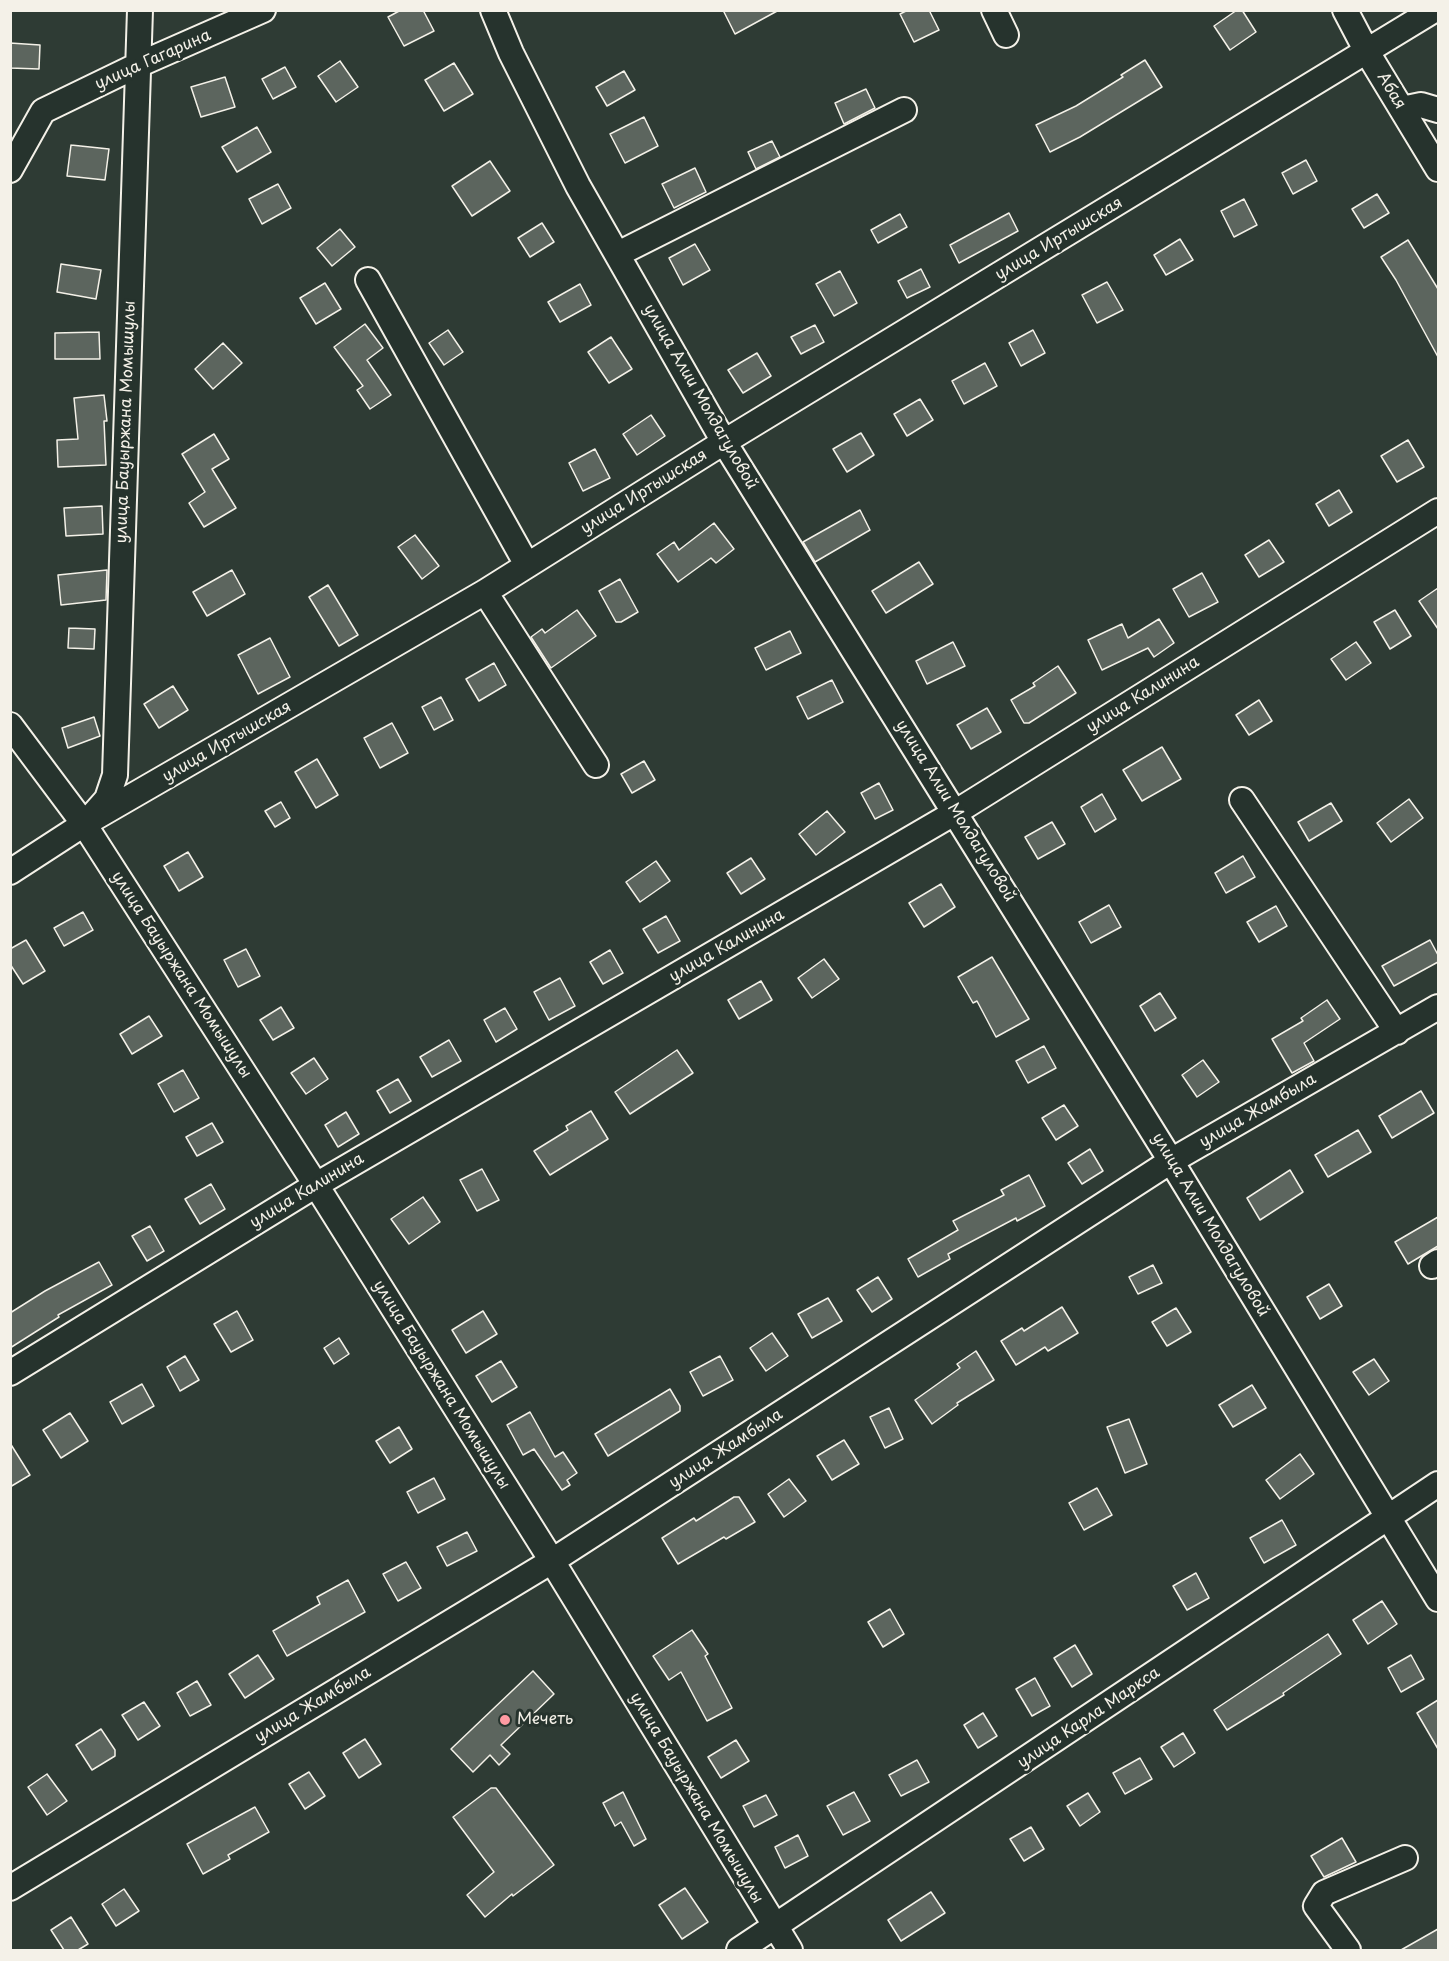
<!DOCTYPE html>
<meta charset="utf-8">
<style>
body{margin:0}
#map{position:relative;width:1449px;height:1961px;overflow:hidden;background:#2e3b34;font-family:"Playpen Sans",sans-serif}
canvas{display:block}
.frame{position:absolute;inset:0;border:12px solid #f4f1e8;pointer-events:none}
</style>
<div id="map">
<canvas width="1449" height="1961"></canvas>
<div class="frame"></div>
</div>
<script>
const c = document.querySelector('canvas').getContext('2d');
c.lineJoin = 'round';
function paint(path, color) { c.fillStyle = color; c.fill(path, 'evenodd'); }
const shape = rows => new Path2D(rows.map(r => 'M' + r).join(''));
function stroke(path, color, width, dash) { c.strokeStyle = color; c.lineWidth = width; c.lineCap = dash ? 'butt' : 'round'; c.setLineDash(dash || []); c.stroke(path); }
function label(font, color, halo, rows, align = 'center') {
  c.font = font + ' "Playpen Sans",sans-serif'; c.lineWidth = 6; c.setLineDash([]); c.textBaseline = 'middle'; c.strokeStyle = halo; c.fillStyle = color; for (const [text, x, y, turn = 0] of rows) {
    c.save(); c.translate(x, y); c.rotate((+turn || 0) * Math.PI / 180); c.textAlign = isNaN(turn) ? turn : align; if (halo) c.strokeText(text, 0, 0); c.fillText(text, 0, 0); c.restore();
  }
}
const building = shape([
 [401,10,423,10,434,31,404,46,388,17,401,10],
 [723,10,779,10,735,34,723,10],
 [908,10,929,10,939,30,914,42,900,14,908,10],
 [1237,10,1242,10,1256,32,1230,50,1214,26,1237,10],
 [10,43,40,45,39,69,10,68,10,43],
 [1145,60,1162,87,1080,137,1050,152,1036,125,1076,106,1123,77,1121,75,1145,60],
 [340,61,358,87,336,102,318,76,340,61],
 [454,63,473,94,444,111,425,80,454,63],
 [285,67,296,87,273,99,262,79,285,67],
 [624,71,635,90,607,106,596,87,624,71],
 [225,77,235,107,201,117,191,87,225,77],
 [866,89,875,108,844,124,835,103,866,89],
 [644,117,658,146,625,163,610,134,644,117],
 [257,127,271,152,237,172,222,147,257,127],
 [772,141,780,157,756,169,748,152,772,141],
 [71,145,109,149,105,180,67,176,71,145],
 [1306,160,1317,181,1293,194,1282,173,1306,160],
 [490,161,510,191,472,216,452,186,490,161],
 [695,168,706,192,674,208,662,184,695,168],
 [278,184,291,208,262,224,249,199,278,184],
 [1377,194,1389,213,1364,228,1352,209,1377,194],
 [1244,199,1257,225,1234,237,1221,211,1244,199],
 [1009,213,1018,231,959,263,950,245,1009,213],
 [900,214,907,227,878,243,871,230,900,214],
 [542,223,554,242,530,257,518,238,542,223],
 [340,229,355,247,332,266,317,248,340,229],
 [1180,239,1193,260,1166,275,1154,255,1180,239],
 [1408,240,1438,289,1438,357,1396,280,1381,257,1408,240],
 [695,244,710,270,683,285,669,258,695,244],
 [61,264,101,270,96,299,57,292,61,264],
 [921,269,930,287,907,298,898,281,921,269],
 [840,271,857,303,834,316,816,284,840,271],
 [1107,282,1123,310,1097,323,1082,295,1107,282],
 [325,283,341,309,316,324,300,298,325,283],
 [580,284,591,305,560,322,548,302,580,284],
 [365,324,383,348,367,360,391,395,370,409,357,390,363,386,334,347,365,324],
 [815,325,824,342,801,354,791,337,815,325],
 [448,330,463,352,444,365,429,343,448,330],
 [1033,330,1045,353,1021,366,1009,343,1033,330],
 [99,332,100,359,55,359,55,333,99,332],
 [611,337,632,369,609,383,588,352,611,337],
 [223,343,242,363,213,389,195,369,223,343],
 [757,353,771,376,743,393,728,370,757,353],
 [985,363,997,386,964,404,952,381,985,363],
 [104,395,107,421,104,421,106,465,58,467,57,440,78,439,74,398,104,395],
 [920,399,933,420,907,436,894,414,920,399],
 [651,415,665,436,637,455,623,434,651,415],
 [861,433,874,455,847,472,833,449,861,433],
 [214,434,229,459,212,469,236,508,204,527,189,503,205,492,182,454,214,434],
 [1408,440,1424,467,1397,482,1381,456,1408,440],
 [595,449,610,478,583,491,569,463,595,449],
 [1339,490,1352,512,1329,526,1316,504,1339,490],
 [102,506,103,534,66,536,64,508,102,506],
 [860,510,870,530,815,562,803,542,860,510],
 [714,523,734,549,716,563,711,558,678,582,657,554,674,542,679,550,714,523],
 [415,535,439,566,422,579,398,547,415,535],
 [1269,540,1284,562,1259,577,1245,555,1269,540],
 [919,562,933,584,886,613,872,591,919,562],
 [107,570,106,600,61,605,58,575,107,570],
 [232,570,245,594,207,616,193,592,232,570],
 [1202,573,1218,602,1189,617,1173,589,1202,573],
 [620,579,638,612,621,622,616,622,599,591,620,579],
 [328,585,358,635,339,646,309,597,328,585],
 [1438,588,1438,629,1419,601,1438,588],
 [577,610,596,636,551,668,531,637,542,629,545,633,577,610],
 [1395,610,1411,636,1390,649,1374,622,1395,610],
 [1159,619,1174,643,1154,657,1148,648,1102,670,1088,640,1122,624,1128,638,1159,619],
 [69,628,95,629,94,649,68,648,69,628],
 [790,631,801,653,766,670,755,648,790,631],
 [270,638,290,677,258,694,238,655,270,638],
 [953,642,965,666,927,684,916,661,953,642],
 [1356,642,1371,663,1346,680,1331,659,1356,642],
 [494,663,506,685,479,701,466,679,494,663],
 [1058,666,1076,693,1029,723,1024,723,1011,700,1035,686,1033,683,1058,666],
 [832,680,843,702,808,719,797,697,832,680],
 [173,686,188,710,159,728,144,704,173,686],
 [441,697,453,720,434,730,422,707,441,697],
 [1259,700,1272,721,1249,735,1236,715,1259,700],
 [987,708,1001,732,971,749,957,725,987,708],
 [94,717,100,736,68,748,62,728,94,717],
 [392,723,408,753,380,768,364,738,392,723],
 [1162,747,1181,779,1142,801,1123,770,1162,747],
 [317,759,338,795,316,808,295,772,317,759],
 [644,761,655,780,632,793,621,774,644,761],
 [879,783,893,810,875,819,861,793,879,783],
 [1102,794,1116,819,1095,832,1081,807,1102,794],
 [1409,799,1423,818,1391,842,1377,823,1409,799],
 [281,802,290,818,275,827,265,811,281,802],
 [1331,803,1342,821,1309,841,1298,822,1331,803],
 [827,811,845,832,816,855,799,834,827,811],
 [1052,822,1065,844,1038,859,1025,837,1052,822],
 [188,852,203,877,179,891,164,866,188,852],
 [1243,856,1255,877,1226,893,1215,873,1243,856],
 [751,858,765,879,741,894,727,873,751,858],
 [656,861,670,881,640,902,626,882,656,861],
 [941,884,955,907,924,927,909,903,941,884],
 [1109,905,1121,927,1091,943,1079,922,1109,905],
 [1276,906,1287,926,1259,942,1247,922,1276,906],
 [83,912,93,930,64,946,54,928,83,912],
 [666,916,680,941,658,953,643,929,666,916],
 [26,940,45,971,23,984,10,964,10,949,26,940],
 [1430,940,1438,955,1438,962,1394,986,1382,966,1430,940],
 [246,949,260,976,238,987,224,960,246,949],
 [610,950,623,973,603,984,590,962,610,950],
 [992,957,1029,1019,996,1037,977,1001,973,1003,958,977,992,957],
 [824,959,839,979,812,998,798,978,824,959],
 [560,978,575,1006,549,1020,534,992,560,978],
 [761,981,772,1000,739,1019,728,1000,761,981],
 [1160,993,1176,1018,1155,1031,1140,1006,1160,993],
 [1327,1000,1340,1019,1304,1043,1314,1061,1292,1073,1272,1039,1303,1021,1301,1018,1327,1000],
 [281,1007,294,1028,273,1040,260,1020,281,1007],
 [505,1008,517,1029,496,1042,484,1020,505,1008],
 [149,1016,162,1036,132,1054,120,1034,149,1016],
 [449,1040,461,1061,432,1077,420,1057,449,1040],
 [1044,1046,1056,1068,1028,1083,1016,1061,1044,1046],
 [677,1050,693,1073,630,1114,615,1092,677,1050],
 [314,1058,328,1079,306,1094,291,1073,314,1058],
 [1203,1060,1219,1082,1197,1097,1182,1075,1203,1060],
 [183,1070,199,1098,174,1112,158,1084,183,1070],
 [398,1079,411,1101,390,1113,377,1091,398,1079],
 [1421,1091,1434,1113,1392,1138,1379,1116,1421,1091],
 [1064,1105,1078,1126,1056,1140,1042,1118,1064,1105],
 [591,1111,608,1139,550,1175,534,1151,568,1130,566,1126,591,1111],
 [346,1112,359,1134,338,1147,325,1125,346,1112],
 [212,1123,223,1142,197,1156,186,1137,212,1123],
 [1358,1130,1371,1152,1328,1177,1315,1155,1358,1130],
 [1090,1149,1103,1171,1082,1184,1068,1163,1090,1149],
 [482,1169,499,1200,477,1211,460,1180,482,1169],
 [1290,1170,1303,1192,1260,1220,1247,1198,1290,1170],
 [1029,1175,1045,1206,1017,1221,1016,1218,948,1254,950,1259,918,1277,908,1259,958,1230,953,1221,1004,1195,1001,1190,1029,1175],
 [211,1184,225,1209,200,1224,185,1199,211,1184],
 [423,1197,440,1222,409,1244,391,1219,423,1197],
 [1438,1217,1438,1246,1408,1264,1395,1242,1438,1217],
 [150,1226,164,1251,147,1261,132,1236,150,1226],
 [99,1262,112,1285,58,1315,59,1317,10,1348,10,1313,45,1291,99,1262],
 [1153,1265,1162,1283,1138,1294,1129,1277,1153,1265],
 [878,1277,892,1299,872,1312,857,1290,878,1277],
 [1329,1284,1342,1306,1320,1319,1307,1297,1329,1284],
 [828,1298,842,1321,812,1338,798,1314,828,1298],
 [1062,1307,1078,1333,1048,1351,1045,1347,1016,1365,1001,1341,1022,1328,1024,1331,1062,1307],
 [1176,1308,1191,1332,1167,1346,1152,1322,1176,1308],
 [237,1311,253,1340,231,1352,214,1324,237,1311],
 [483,1311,497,1334,466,1353,452,1330,483,1311],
 [772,1333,788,1356,766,1371,750,1348,772,1333],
 [339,1338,349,1354,334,1364,324,1348,339,1338],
 [976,1351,994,1380,957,1403,958,1405,932,1424,915,1400,960,1368,957,1364,976,1351],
 [185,1356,199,1380,180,1391,167,1367,185,1356],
 [720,1356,733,1380,703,1396,690,1372,720,1356],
 [1374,1359,1389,1381,1369,1395,1353,1372,1374,1359],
 [501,1361,517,1387,492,1402,476,1376,501,1361],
 [142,1384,154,1406,122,1424,110,1402,142,1384],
 [1252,1385,1266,1408,1233,1427,1219,1405,1252,1385],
 [670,1389,680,1406,680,1411,608,1456,595,1434,670,1389],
 [889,1408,903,1439,885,1448,870,1417,889,1408],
 [530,1412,555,1457,563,1452,577,1473,567,1480,570,1485,562,1490,534,1449,523,1455,507,1425,530,1412],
 [70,1413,88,1441,61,1458,43,1430,70,1413],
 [1129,1419,1147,1464,1125,1473,1107,1427,1129,1419],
 [399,1427,412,1449,390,1463,376,1441,399,1427],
 [844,1440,859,1464,832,1480,817,1456,844,1440],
 [10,1443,30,1475,10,1487,10,1443],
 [1300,1454,1314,1474,1280,1499,1266,1480,1300,1454],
 [434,1478,445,1499,418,1513,407,1492,434,1478],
 [789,1479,806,1501,784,1517,768,1494,789,1479],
 [1097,1488,1112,1515,1084,1530,1069,1503,1097,1488],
 [734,1497,739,1497,755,1522,726,1539,724,1537,678,1564,662,1538,694,1518,696,1521,734,1497],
 [1282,1520,1296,1545,1264,1563,1250,1538,1282,1520],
 [467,1532,477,1551,447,1566,437,1547,467,1532],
 [406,1562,421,1588,398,1601,383,1574,406,1562],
 [1196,1573,1209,1598,1187,1610,1173,1586,1196,1573],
 [348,1580,365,1612,287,1656,273,1631,320,1604,317,1597,348,1580],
 [1382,1601,1397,1624,1368,1644,1353,1620,1382,1601],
 [890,1609,904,1634,883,1647,868,1622,890,1609],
 [692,1630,708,1654,705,1656,732,1708,707,1721,681,1672,669,1680,653,1656,692,1630],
 [1328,1634,1341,1654,1283,1693,1284,1695,1227,1730,1214,1710,1328,1634],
 [1075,1645,1092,1674,1072,1687,1054,1658,1075,1645],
 [258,1655,274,1679,245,1698,229,1674,258,1655],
 [1411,1655,1424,1679,1401,1692,1388,1668,1411,1655],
 [533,1671,554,1694,501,1745,510,1754,499,1765,490,1755,473,1772,451,1749,533,1671],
 [1035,1678,1050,1706,1032,1716,1016,1689,1035,1678],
 [197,1681,211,1705,190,1716,177,1693,197,1681],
 [1438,1700,1438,1749,1417,1713,1438,1700],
 [144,1702,160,1726,138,1740,122,1715,144,1702],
 [983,1713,997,1736,978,1748,964,1725,983,1713],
 [101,1729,115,1750,115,1756,92,1770,76,1745,101,1729],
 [1183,1733,1195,1753,1174,1767,1161,1747,1183,1733],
 [365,1739,381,1764,359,1778,343,1753,365,1739],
 [736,1740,749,1761,721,1778,708,1757,736,1740],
 [1140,1758,1152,1779,1125,1794,1113,1773,1140,1758],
 [917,1760,929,1782,901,1796,889,1775,917,1760],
 [309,1772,325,1796,305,1809,289,1784,309,1772],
 [47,1774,67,1801,47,1815,28,1787,47,1774],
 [491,1788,496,1788,554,1865,513,1896,512,1894,485,1917,467,1895,494,1872,453,1817,491,1788],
 [623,1792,646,1839,634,1846,621,1822,615,1826,603,1803,623,1792],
 [854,1792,870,1821,843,1835,827,1806,854,1792],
 [1088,1793,1100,1812,1080,1826,1067,1806,1088,1793],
 [766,1795,777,1815,754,1827,743,1806,766,1795],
 [255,1807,269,1832,228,1855,230,1859,203,1874,187,1844,255,1807],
 [1031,1827,1044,1849,1024,1861,1010,1839,1031,1827],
 [798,1835,808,1856,785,1868,775,1847,798,1835],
 [1342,1838,1356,1862,1324,1877,1311,1856,1342,1838],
 [685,1888,708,1922,682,1939,659,1905,685,1888],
 [124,1889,139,1911,116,1926,102,1904,124,1889],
 [931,1892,945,1913,901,1941,888,1920,931,1892],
 [71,1917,88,1944,78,1950,64,1950,51,1930,71,1917],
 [1438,1929,1438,1950,1401,1950,1438,1929]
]);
paint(building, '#5c655e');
stroke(building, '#f4f1e8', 1.5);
const minor = shape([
 [493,10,511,53,578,186,724,442,1171,1161,1438,1599],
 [994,10,1006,35],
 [1345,10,1367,52,1438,169],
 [1402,109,1421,105,1438,110],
 [10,170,43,111,138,65,263,10],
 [618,254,904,110],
 [368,280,527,565],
 [485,592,596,765],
 [10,725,84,824,316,1185,552,1561,790,1950],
 [1242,800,1397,1032],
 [92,816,107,799,115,775,140,10],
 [10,872,84,824,485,592,724,442,1434,10],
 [1432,1266,1438,1262],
 [10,1373,316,1185,956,812,1438,511],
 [10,1888,552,1561,1171,1161,1438,1007],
 [739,1950,1438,1484],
 [1348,1950,1316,1906,1324,1893,1405,1858]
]);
stroke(minor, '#f4f1e8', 28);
stroke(minor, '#26332d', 24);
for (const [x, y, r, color] of [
 [505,1720,6,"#ff9aa2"]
]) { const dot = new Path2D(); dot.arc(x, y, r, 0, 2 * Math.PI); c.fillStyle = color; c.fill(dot); stroke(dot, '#26332d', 2); }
label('16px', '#f4f1e8', '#26332d', [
 ["улица Гагарина",153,60,-24],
 ["Абая",1391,91,59],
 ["улица Иртышская",1059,239,-31],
 ["улица Алии Молдагуловой",700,397,60],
 ["улица Бауыржана Момышулы",126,422,-88],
 ["улица Иртышская",644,492,-32],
 ["улица Калинина",1143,695,-32],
 ["улица Иртышская",227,742,-30],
 ["улица Алии Молдагуловой",955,811,58],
 ["улица Калинина",727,946,-30],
 ["улица Бауыржана Момышулы",181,975,57],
 ["улица Жамбыла",1258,1111,-30],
 ["улица Калинина",307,1191,-31],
 ["улица Алии Молдагуловой",1210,1225,59],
 ["улица Бауыржана Момышулы",441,1385,58],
 ["улица Жамбыла",726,1449,-33],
 ["улица Жамбыла",313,1705,-31],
 ["улица Карла Маркса",1089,1718,-34],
 ["улица Бауыржана Момышулы",696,1798,59]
]);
label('16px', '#f4f1e8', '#26332d', [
 ["Мечеть",517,1720]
], 'left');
</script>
